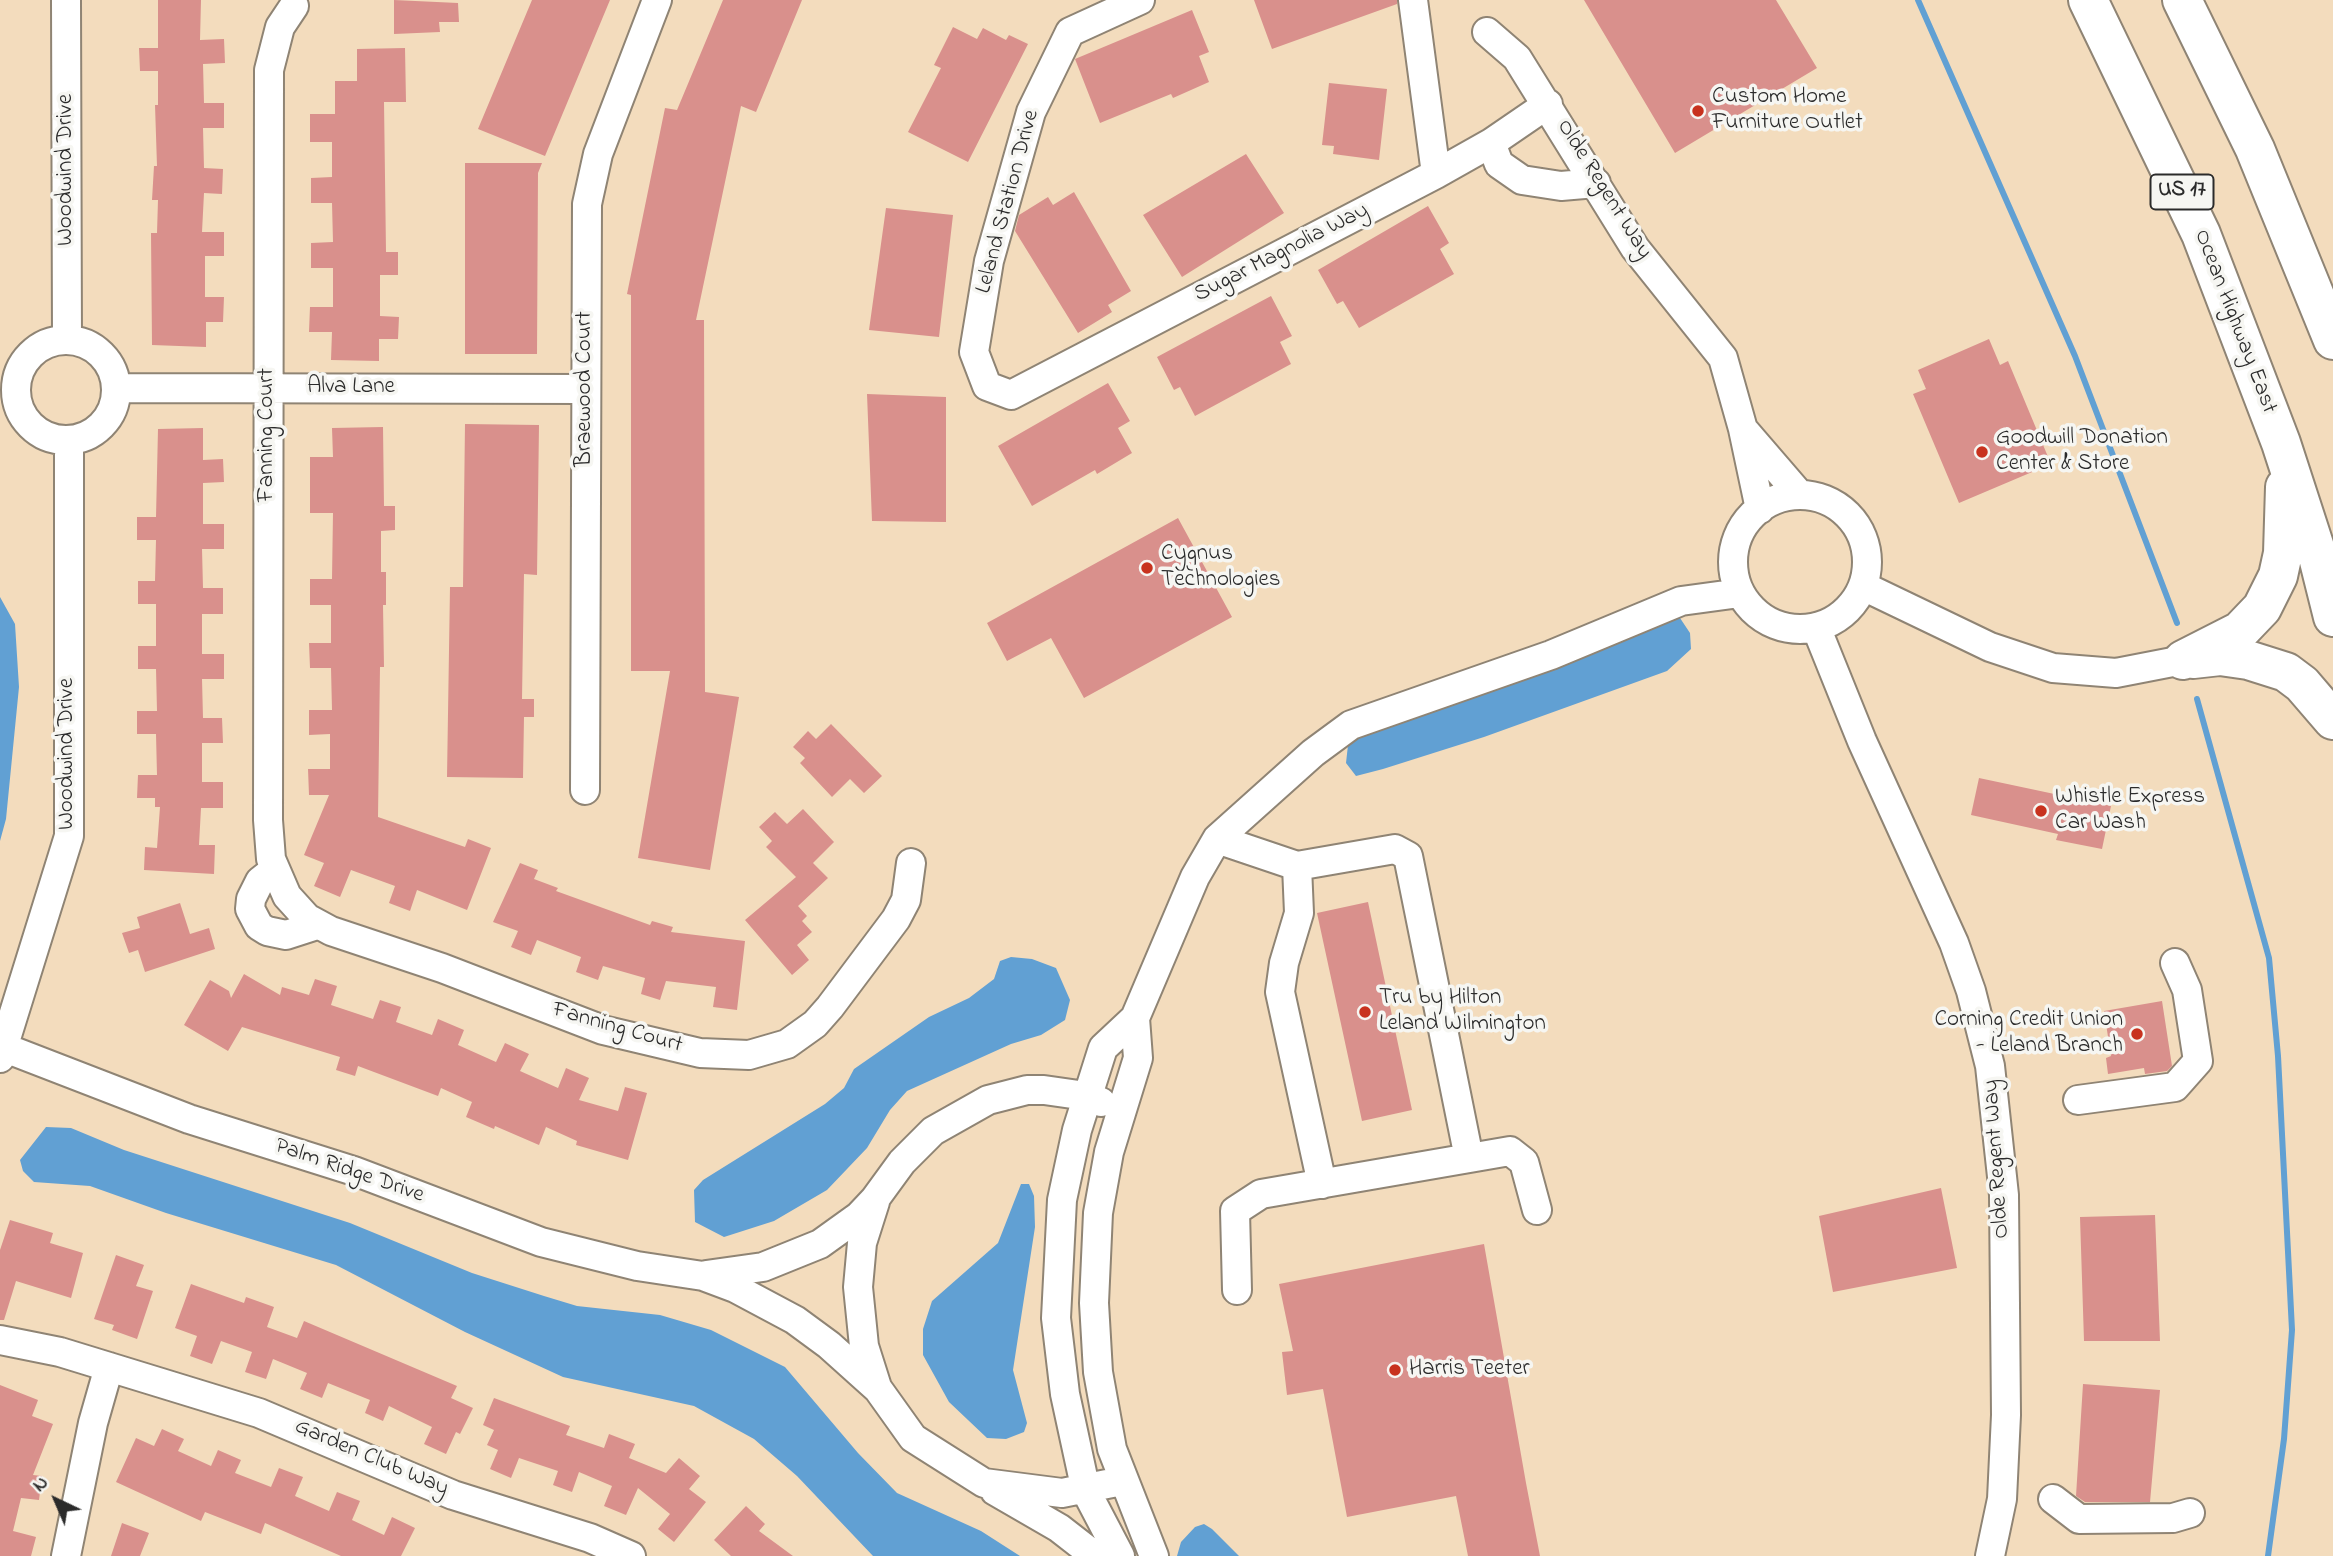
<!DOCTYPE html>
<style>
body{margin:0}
#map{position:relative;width:2333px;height:1556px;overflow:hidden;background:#f3dcbd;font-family:"Indie Flower",sans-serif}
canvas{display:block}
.north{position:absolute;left:21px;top:1465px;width:70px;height:70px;-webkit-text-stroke:5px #f6f6f2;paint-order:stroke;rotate:316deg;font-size:19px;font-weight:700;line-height:28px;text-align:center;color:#2b2b2b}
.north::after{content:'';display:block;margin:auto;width:24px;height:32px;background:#2b2b2b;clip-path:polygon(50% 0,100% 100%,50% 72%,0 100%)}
</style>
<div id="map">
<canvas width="2333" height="1556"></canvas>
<div class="north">N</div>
</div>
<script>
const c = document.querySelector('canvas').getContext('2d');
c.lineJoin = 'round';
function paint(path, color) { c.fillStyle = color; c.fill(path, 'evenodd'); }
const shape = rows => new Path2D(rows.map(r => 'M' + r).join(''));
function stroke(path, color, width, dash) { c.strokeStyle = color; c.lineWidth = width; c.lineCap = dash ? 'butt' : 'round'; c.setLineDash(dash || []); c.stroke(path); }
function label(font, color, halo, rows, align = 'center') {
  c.font = font + ' "Indie Flower",sans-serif'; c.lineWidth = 7; c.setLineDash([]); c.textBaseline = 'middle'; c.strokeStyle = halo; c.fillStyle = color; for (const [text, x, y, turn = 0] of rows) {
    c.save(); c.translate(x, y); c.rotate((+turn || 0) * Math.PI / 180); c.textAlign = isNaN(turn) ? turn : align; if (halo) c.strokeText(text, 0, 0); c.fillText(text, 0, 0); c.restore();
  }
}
paint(shape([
 [0,597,15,624,19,687,6,819,0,841],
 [1678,615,1690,633,1691,649,1667,671,1484,737,1383,769,1356,776,1346,763,1348,745,1359,729],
 [1011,957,1032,959,1056,968,1070,1000,1065,1020,1041,1035,1011,1044,907,1091,890,1110,867,1148,827,1190,774,1221,724,1237,695,1222,694,1190,703,1180,825,1104,844,1088,854,1069,929,1017,969,998,994,979,1000,961],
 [46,1127,71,1128,124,1150,350,1223,472,1273,544,1296,577,1306,660,1315,711,1330,785,1367,858,1453,897,1493,981,1531,1020,1556,873,1556,797,1476,754,1439,694,1406,563,1377,465,1332,336,1265,166,1213,90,1186,34,1182,23,1171,20,1160],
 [1021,1184,1029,1184,1034,1196,1035,1227,1013,1370,1027,1423,1024,1432,1006,1439,987,1438,949,1402,923,1355,923,1329,932,1301,998,1243],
 [1204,1524,1212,1529,1239,1556,1177,1556,1181,1542,1195,1527]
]), '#61a0d3');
stroke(shape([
 [1918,0,2075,356,2177,623],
 [2197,699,2269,958,2278,1056,2292,1330,2284,1439,2268,1556]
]), '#61a0d3', 6);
paint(shape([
 [158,0,201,0,200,40,224,39,225,63,203,64,204,103,224,103,224,128,203,128,204,168,223,169,222,194,204,193,202,232,224,232,224,256,205,256,205,297,224,297,223,322,206,322,206,347,152,345,151,233,157,233,158,200,152,200,154,166,157,166,155,105,158,105,158,71,140,71,139,48,158,48],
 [394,0,458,3,459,22,439,22,440,32,394,34],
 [532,0,610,0,545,156,478,129],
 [723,0,802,0,756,112,741,106,696,320,704,320,705,692,739,697,710,870,638,858,670,671,631,671,631,295,627,294,665,108,677,110],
 [1254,0,1397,0,1397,4,1272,49],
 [1584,0,1776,0,1817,68,1675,153],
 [1192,10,1209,52,1199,56,1209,82,1173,98,1171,94,1100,123,1075,59],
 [953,27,977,39,983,28,1006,40,1009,35,1028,44,968,162,908,132,941,68,934,65],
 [405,48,406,102,384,102,386,252,398,252,398,275,380,275,380,316,399,317,398,339,379,339,379,361,331,360,332,332,309,332,310,307,333,307,333,268,311,268,311,243,333,242,332,203,311,203,311,178,332,177,332,142,310,142,310,114,335,114,335,81,357,81,357,49],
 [1329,83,1387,89,1379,160,1333,154,1334,146,1322,145],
 [1246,154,1284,213,1182,277,1143,215],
 [465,163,542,163,538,173,537,354,465,354],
 [1074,192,1131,291,1108,305,1112,312,1078,333,1015,231,1019,215,1048,197,1053,205],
 [1428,206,1449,243,1440,249,1454,274,1359,328,1343,301,1337,304,1318,270],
 [886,208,953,215,939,337,869,330],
 [1271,296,1292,336,1280,342,1291,364,1195,416,1180,387,1174,390,1157,357],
 [1989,339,2000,365,2008,361,2051,464,1959,503,1913,394,1926,389,1918,370],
 [1108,383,1130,421,1118,428,1132,453,1097,474,1095,470,1032,506,998,446],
 [867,394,946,397,946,522,872,521],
 [465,424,539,425,537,575,524,574,522,699,534,699,534,717,524,717,523,778,447,777,450,587,463,587],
 [383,427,384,506,395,506,395,530,381,531,381,572,386,572,386,605,383,605,384,667,380,667,378,817,465,847,468,839,491,848,467,910,417,890,410,911,389,903,395,886,351,870,340,897,314,886,324,863,304,855,329,795,309,795,308,769,330,769,330,734,309,735,309,710,332,710,331,668,310,668,309,643,331,643,331,605,310,605,310,579,332,579,333,513,310,513,310,457,333,457,332,428],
 [203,428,203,460,223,459,224,482,203,483,203,524,224,524,224,549,202,549,203,588,223,588,223,614,202,614,202,654,224,654,224,679,202,679,203,718,222,718,223,743,202,743,202,782,223,782,223,808,201,808,199,845,215,845,214,874,144,870,145,847,157,848,160,807,155,807,155,798,137,798,138,775,157,775,156,734,137,734,137,711,157,711,156,669,138,669,138,646,156,646,156,604,138,604,138,581,155,581,156,540,137,540,137,517,156,517,158,429],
 [1178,518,1232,617,1084,698,1051,638,1007,661,987,623],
 [831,724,882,776,864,793,850,779,832,797,800,763,805,758,793,747,808,731,816,739],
 [1979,778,2111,806,2102,849,2056,840,2058,834,1971,815],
 [803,809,834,842,813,863,828,878,798,906,807,916,802,921,812,932,797,945,809,960,792,975,745,920,796,877,766,847,772,841,759,827,775,812,787,824],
 [520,863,538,870,534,879,558,888,556,891,650,925,652,921,673,927,671,932,745,941,737,1010,713,1007,716,987,666,981,660,1000,641,994,645,978,603,966,598,980,576,972,581,957,537,940,531,955,511,947,518,931,493,922],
 [1368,902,1412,1110,1362,1121,1317,913],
 [180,903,190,934,209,928,215,949,145,972,138,950,129,953,122,933,140,928,137,917],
 [244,974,280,995,282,987,309,995,315,979,337,986,331,1005,373,1019,380,1000,401,1007,396,1022,432,1035,438,1019,464,1030,458,1045,496,1062,505,1043,529,1054,520,1071,558,1088,566,1068,589,1078,579,1100,618,1111,625,1087,647,1093,628,1160,576,1145,577,1141,546,1127,539,1145,495,1126,494,1129,466,1117,472,1102,441,1088,438,1096,358,1066,355,1076,336,1070,340,1057,242,1027,228,1051,184,1025,210,980,229,991,231,998],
 [2162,1001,2172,1066,2167,1071,2145,1074,2144,1068,2108,1074,2106,1058,2111,1056,2104,1011],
 [1941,1188,1957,1268,1833,1292,1819,1216],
 [2155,1215,2160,1341,2084,1341,2080,1217],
 [10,1220,53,1233,50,1243,83,1253,71,1298,16,1281,4,1320,0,1320,0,1250],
 [1484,1244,1526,1483,1540,1556,1468,1556,1456,1496,1347,1517,1323,1389,1287,1395,1282,1352,1293,1351,1279,1284],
 [116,1255,144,1265,136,1286,153,1291,137,1339,112,1330,114,1325,94,1319],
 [191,1284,244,1303,246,1297,274,1307,267,1327,297,1338,304,1321,457,1386,451,1398,473,1408,460,1434,456,1432,446,1454,424,1444,432,1427,389,1406,383,1421,365,1413,370,1400,328,1383,322,1398,300,1389,307,1373,273,1359,266,1379,245,1372,252,1352,221,1341,212,1364,190,1356,197,1336,175,1328],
 [2083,1384,2160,1390,2150,1502,2085,1502,2076,1496],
 [0,1385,38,1400,32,1416,53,1424,33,1475,42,1476,39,1500,21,1498,13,1531,36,1537,31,1556,0,1556],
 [494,1398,570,1426,566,1435,604,1448,609,1434,635,1444,629,1458,666,1473,679,1458,700,1476,689,1489,706,1502,674,1542,658,1529,670,1514,638,1488,626,1515,604,1506,612,1486,579,1472,572,1492,553,1485,558,1471,519,1458,511,1478,490,1469,498,1450,487,1445,494,1430,483,1425],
 [162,1429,184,1439,178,1451,211,1466,218,1450,241,1460,235,1473,271,1487,279,1468,303,1477,295,1496,329,1511,337,1492,360,1501,352,1520,384,1535,392,1517,415,1528,401,1556,341,1556,265,1523,261,1534,205,1512,201,1521,116,1482,136,1438,154,1446],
 [746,1506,765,1524,759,1531,793,1556,731,1556,714,1540],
 [122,1523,149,1533,140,1556,111,1556]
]), '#d9908c');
const minor = shape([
 [66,0,67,339],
 [1140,0,1070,32,1031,112,989,261,974,352,987,386,1011,395,1436,174,1491,143,1548,104],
 [1413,0,1436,174],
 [294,6,280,27,269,70,268,820,271,859,287,896,307,918,331,931,442,968,603,1030,700,1053,749,1055,787,1044,815,1024,830,1007,896,919,906,900,911,863],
 [1487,32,1517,58,1635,248,1723,358,1743,429],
 [1491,143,1499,164,1522,180,1561,186,1596,183],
 '16 390a50 50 0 1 1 100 0a50 50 0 1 1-100 0Z',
 [117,388,586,389],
 '1733 562a67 67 0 1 1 134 0a67 67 0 1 1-134 0Z',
 [1760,509,1743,429,1799,494],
 [1863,586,1990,647,2053,668,2116,673,2183,660],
 [1816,627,1862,741,1954,943,1971,991,1990,1066,2004,1195,2006,1415,2002,1499,1990,1556],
 [585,790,587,204,598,154,657,0],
 [1217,839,1297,866,1395,849,1408,856,1469,1158],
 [1297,866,1299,913,1284,963,1280,992,1322,1184],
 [274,870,260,881,251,899,250,909,259,926,267,931,286,935,317,925],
 [1135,1018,1138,1058,1109,1152,1098,1213,1094,1303,1098,1372,1112,1449,1154,1556],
 [0,1046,189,1119,354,1171,541,1242,637,1266,703,1276,735,1288,795,1320,829,1345,878,1389,913,1438,984,1483,1062,1493,1122,1481],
 [0,1058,69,836,69,440],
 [2078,1100,2175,1087,2198,1061,2187,990,2175,963],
 [875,1202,862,1243,858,1287,864,1346,877,1387],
 [706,1275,763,1267,820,1244,859,1216,875,1199,902,1162,933,1131,988,1100,1027,1090,1044,1090,1086,1096,1101,1102],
 [1237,1290,1235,1211,1261,1194,1510,1151,1524,1162,1537,1210],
 [0,1340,60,1352,259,1413,453,1495,590,1538,631,1556],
 [995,1491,1059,1528,1095,1556],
 [2053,1499,2079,1519,2173,1518,2190,1513],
 [66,1556,93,1423,109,1367],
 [1120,1556,1086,1491,1065,1394,1056,1318,1062,1200,1077,1130,1103,1048,1135,1018,1195,877,1217,839,1313,753,1351,725,1551,655,1681,601,1740,593]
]);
const highway = shape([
 [2088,0,2201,234,2281,443,2318,557,2333,617],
 [2182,0,2255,149,2333,340],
 [2193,659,2220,656,2248,660,2286,672,2302,684,2333,720],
 [2183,660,2240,631,2262,608,2278,576,2283,553,2285,487]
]);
stroke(minor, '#8f8474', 32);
stroke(highway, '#8f8474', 42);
stroke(minor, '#fff', 28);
stroke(highway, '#fff', 38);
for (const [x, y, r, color] of [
 [1698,111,7,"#c8321e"],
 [1982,452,7,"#c8321e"],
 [1147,568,7,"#c8321e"],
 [2041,811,7,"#c8321e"],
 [1365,1012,7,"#c8321e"],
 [2137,1034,7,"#c8321e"],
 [1395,1370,7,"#c8321e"]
]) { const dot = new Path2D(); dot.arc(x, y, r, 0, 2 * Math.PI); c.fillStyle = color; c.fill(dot); stroke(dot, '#f6f6f2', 2.5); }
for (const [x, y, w] of [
 [2182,192,63]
]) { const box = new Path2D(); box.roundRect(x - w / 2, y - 17.5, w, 35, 5); c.fillStyle = '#f6f6f2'; c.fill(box); stroke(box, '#2b2b2b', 2); }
label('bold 21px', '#2b2b2b', null, [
 ["US 17",2182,192]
]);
label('23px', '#2b2b2b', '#f6f6f2', [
 ["Custom Home",1712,98],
 ["Furniture Outlet",1712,124],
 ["Goodwill Donation",1996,439],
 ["Center & Store",1996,465],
 ["Cygnus",1161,555],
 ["Technologies",1161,581],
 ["Whistle Express",2055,798],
 ["Car Wash",2055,824],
 ["Tru by Hilton",1379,999],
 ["Leland Wilmington",1379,1025],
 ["Corning Credit Union",2123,1021,"right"],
 ["- Leland Branch",2123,1047,"right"],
 ["Harris Teeter",1409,1370]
], 'left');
label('23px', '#2b2b2b', '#f6f6f2', [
 ["Woodwind Drive",67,170,-90],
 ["Olde Regent Way",1603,190,58],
 ["Leland Station Drive",1009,202,-75],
 ["Sugar Magnolia Way",1282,254,-27],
 ["Ocean Highway East",2234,322,69],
 ["Alva Lane",351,388],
 ["Braewood Court",586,389,-90],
 ["Fanning Court",268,435,-90],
 ["Woodwind Drive",68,754,-90],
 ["Fanning Court",617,1029,16],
 ["Olde Regent Way",1998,1159,-94],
 ["Palm Ridge Drive",349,1172,19],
 ["Garden Club Way",371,1459,23]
]);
</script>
